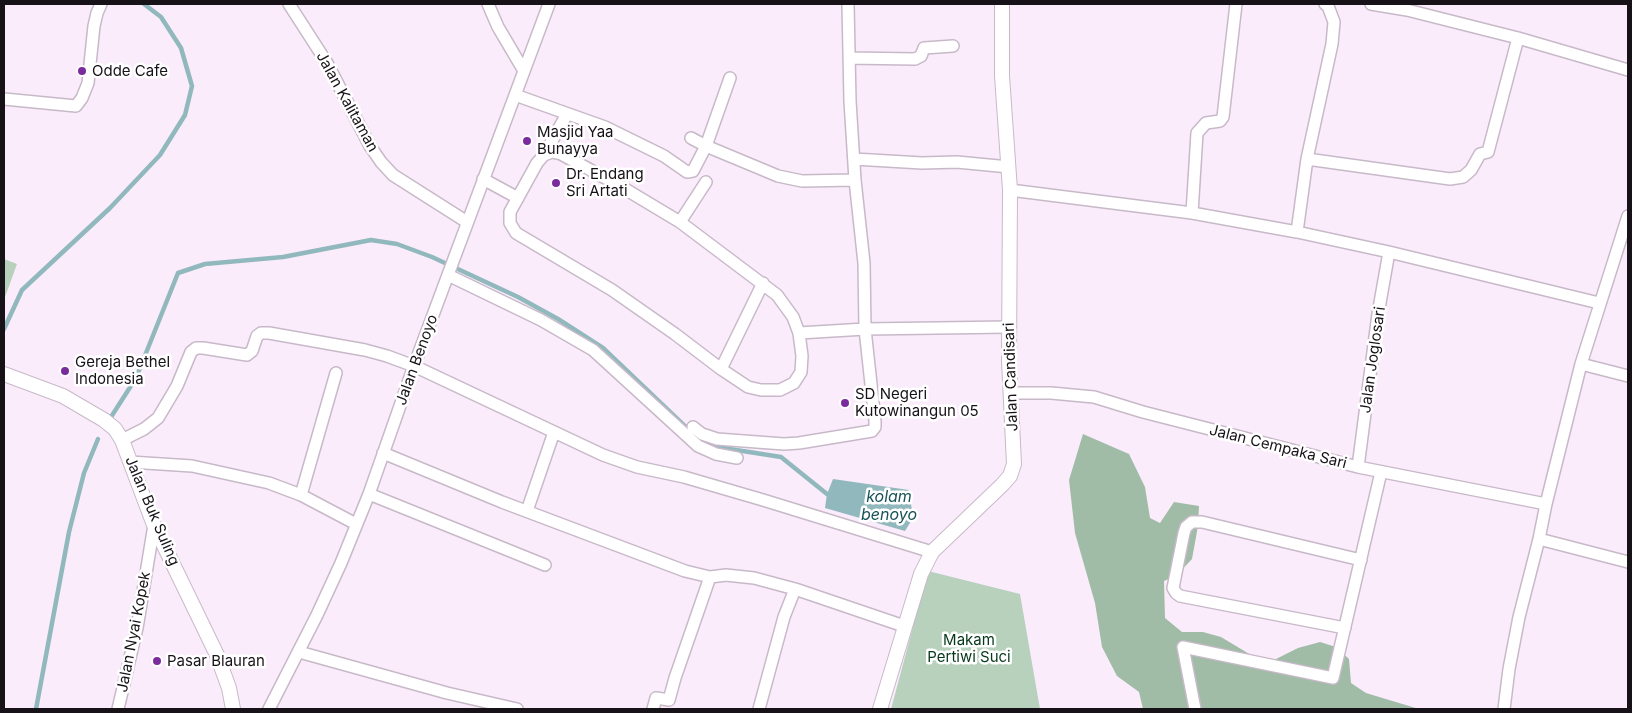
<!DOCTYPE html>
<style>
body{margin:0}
#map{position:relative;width:1632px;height:713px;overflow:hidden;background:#fbecfc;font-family:Inter,sans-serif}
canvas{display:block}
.frame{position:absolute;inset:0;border:5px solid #171217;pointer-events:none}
</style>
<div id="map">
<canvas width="1632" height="713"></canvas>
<div class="frame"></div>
</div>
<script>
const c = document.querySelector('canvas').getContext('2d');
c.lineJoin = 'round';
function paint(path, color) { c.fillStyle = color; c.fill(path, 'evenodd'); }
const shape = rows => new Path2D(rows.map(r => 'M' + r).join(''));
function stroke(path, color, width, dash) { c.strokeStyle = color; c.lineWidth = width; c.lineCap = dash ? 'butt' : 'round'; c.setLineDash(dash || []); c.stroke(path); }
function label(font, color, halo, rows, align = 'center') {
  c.font = font + ' Inter,sans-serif'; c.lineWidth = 5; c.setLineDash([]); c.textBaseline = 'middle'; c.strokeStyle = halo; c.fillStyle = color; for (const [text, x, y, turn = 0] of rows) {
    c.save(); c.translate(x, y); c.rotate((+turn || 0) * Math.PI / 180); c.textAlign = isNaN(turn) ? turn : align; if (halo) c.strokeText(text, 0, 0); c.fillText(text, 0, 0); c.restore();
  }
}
paint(shape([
 [4,259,17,264,4,300],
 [928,571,1020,594,1040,709,891,709]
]), '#b7d1bd');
paint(shape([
 [1083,434,1129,454,1145,487,1150,518,1160,523,1174,502,1199,506,1198,526,1192,559,1176,576,1164,581,1165,618,1182,632,1203,632,1221,637,1266,664,1298,648,1320,642,1336,647,1349,659,1351,683,1366,693,1419,709,1143,709,1139,692,1117,676,1102,647,1095,603,1075,533,1069,480]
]), '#a0bca7');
paint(shape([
 [833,479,909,490,913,518,905,531,825,508,827,494]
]), '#91b9bd');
stroke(shape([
 [4,329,22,290,110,208,160,155,185,115,192,86,181,48,161,17,144,4],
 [111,417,136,378,178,273,205,264,283,257,371,240,397,244,432,257,518,297,558,319,603,348,691,432],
 [702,439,717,447,781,457,827,494],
 [36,709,69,532,84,473,98,439]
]), '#91b9bd', 4.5);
const minor = shape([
 [289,4,327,63,370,146,381,162,393,175,467,222],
 [488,4,498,27,524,71],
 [1371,4,1407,10,1518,38,1628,70],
 [849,58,915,59,921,56,924,48,953,46],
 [515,95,605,127,664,156,687,172,693,171,706,146,730,78],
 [4,99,76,106,82,98,88,83,94,26,97,13,101,4],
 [691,138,706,146,778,176,802,181,855,180],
 [552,152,561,154,620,186,680,222,777,295,793,317,799,333,802,356,801,372,794,383,780,390,761,390,748,387,721,369,675,334,612,290,516,233,510,223,510,212,537,163,544,155,552,152],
 [544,155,567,114],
 [854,159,922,163,957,162,1009,167],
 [1307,159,1450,179,1463,177,1471,170,1480,154,1488,152,1518,38],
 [483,179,518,198],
 [1010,190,1192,213,1297,232,1389,252,1599,303],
 [1192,213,1197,133,1206,123,1220,121,1223,117,1236,4],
 [680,222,706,182],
 [1297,232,1307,159,1332,44,1334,22,1328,6,1325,4],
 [448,275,541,320,593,350,698,446,716,454,737,458],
 [799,333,865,329,864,263,855,180,850,101,848,4],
 [1581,364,1628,376],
 [721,369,763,283],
 [1011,393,1051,393,1094,397,1143,412,1358,467,1546,504],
 [693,427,702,434,717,439,784,444,799,443,872,431,875,427,875,421,865,329,1009,327],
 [122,440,144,429,158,418,177,386,191,352,196,348,203,348,247,355,252,351,257,336,261,333,269,333,365,350,387,356,414,366,603,455,637,467,684,477,763,500,932,552],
 [383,453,502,502,685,571,710,577,726,575,754,578,795,589,904,626],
 [130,462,192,466,269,483,301,495,356,524],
 [1358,467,1378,314,1389,252],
 [369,494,545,565],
 [301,495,336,373],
 [527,511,554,432],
 [1539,539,1628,562],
 [1345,628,1180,596,1176,593,1173,588,1184,533,1186,527,1192,522,1202,522,1361,560],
 [299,652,447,693,517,709],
 [118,709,137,628,154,525],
 [269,709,317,615,341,563,369,494,414,366,549,4],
 [653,709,656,698,669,700,675,678,710,577],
 [759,709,784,617,795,589],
 [1195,709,1183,647,1333,678,1381,472],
 [1504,709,1509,669,1519,617,1539,539,1546,504,1581,364,1628,216]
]);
const tertiary = shape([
 [4,374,63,396,104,420,115,429,122,440,154,525,217,655,229,688,233,709],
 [880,709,921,574,932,552,1002,485,1010,476,1014,464,1009,361,1010,190,1002,76,1002,4]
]);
stroke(minor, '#c8b9c9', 14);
stroke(tertiary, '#c8b9c9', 16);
stroke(minor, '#fff', 11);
stroke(tertiary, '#fff', 14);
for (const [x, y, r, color] of [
 [82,71,5,"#7a2b9c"],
 [527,141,5,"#7a2b9c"],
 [556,183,5,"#7a2b9c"],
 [65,371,5,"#7a2b9c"],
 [845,403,5,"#7a2b9c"],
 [157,661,5,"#7a2b9c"]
]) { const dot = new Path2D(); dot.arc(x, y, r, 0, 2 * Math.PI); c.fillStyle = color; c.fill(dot); stroke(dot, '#fff', 2); }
label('15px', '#171217', '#fff', [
 ["Odde Cafe",92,71],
 ["Masjid Yaa",537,132],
 ["Bunayya",537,149],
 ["Dr. Endang",566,174],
 ["Sri Artati",566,191],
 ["Gereja Bethel",75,362],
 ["Indonesia",75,379],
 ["SD Negeri",855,394],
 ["Kutowinangun 05",855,411],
 ["Pasar Blauran",167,661]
], 'left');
label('15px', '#171217', '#fff', [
 ["Jalan Kalitaman",347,102,61],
 ["Jalan Benoyo",417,360,-70],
 ["Jalan Joglosari",1373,360,-82],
 ["Jalan Candisari",1011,377,-92],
 ["Jalan Cempaka Sari",1278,447,14],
 ["Jalan Buk Suling",152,511,67],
 ["Jalan Nyai Kopek",134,632,-79]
]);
label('15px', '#05371a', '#fff', [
 ["Makam",969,640],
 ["Pertiwi Suci",969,657]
]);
label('italic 16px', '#195358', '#fff', [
 ["kolam",889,497],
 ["benoyo",889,515]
]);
</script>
